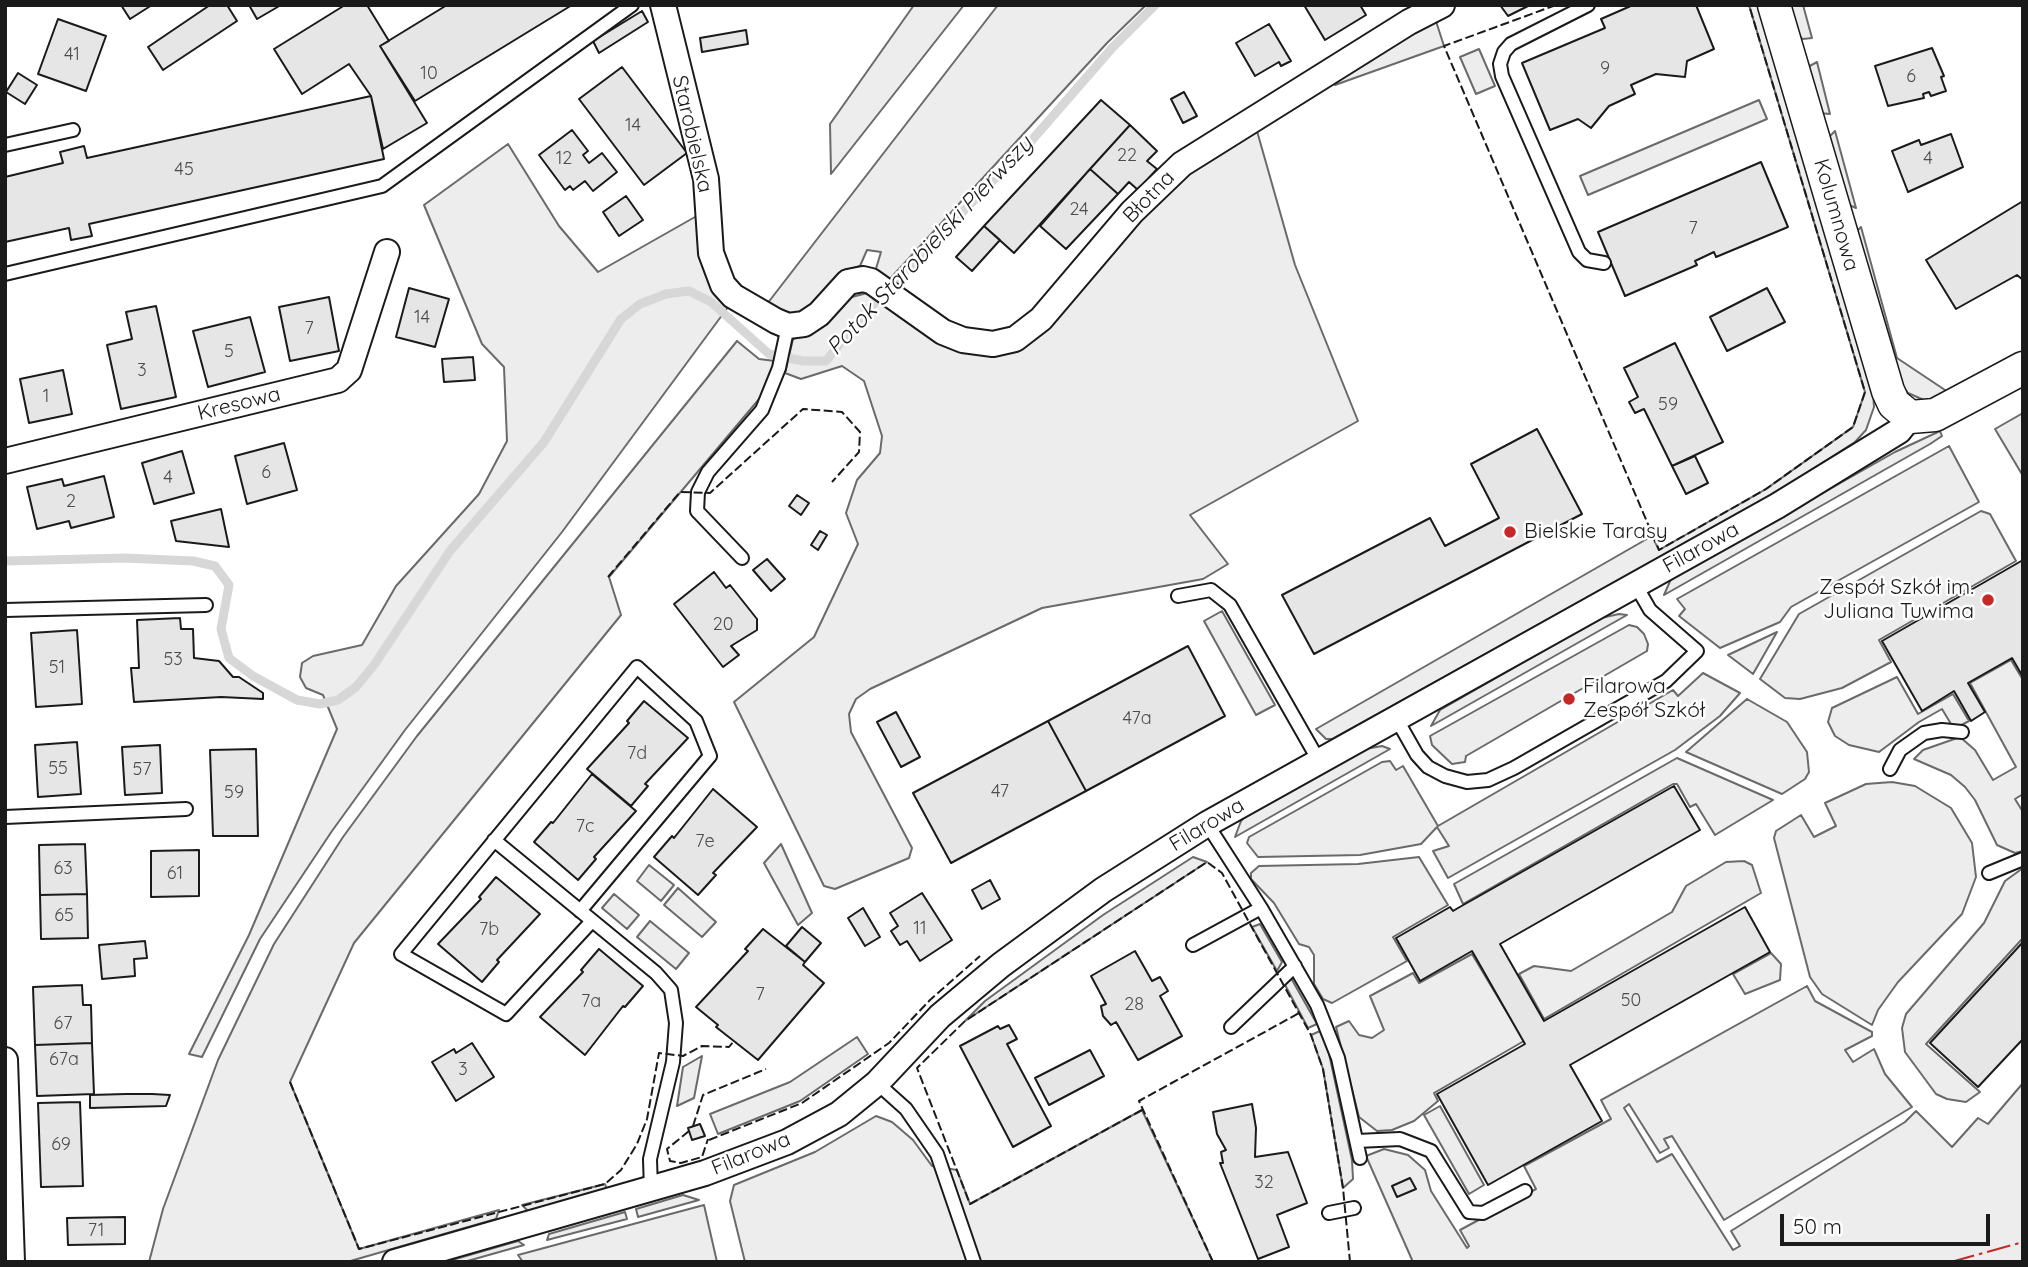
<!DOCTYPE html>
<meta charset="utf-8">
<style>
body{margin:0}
#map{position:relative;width:2028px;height:1267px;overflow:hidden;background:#fff;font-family:Quicksand,sans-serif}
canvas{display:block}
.frame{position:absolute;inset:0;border:7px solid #1a1a1a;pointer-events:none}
.scale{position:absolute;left:1780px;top:1214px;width:210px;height:32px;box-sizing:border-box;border:4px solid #1a1a1a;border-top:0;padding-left:9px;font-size:21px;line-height:24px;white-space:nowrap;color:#1a1a1a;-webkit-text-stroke:5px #fff;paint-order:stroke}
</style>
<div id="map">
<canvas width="2028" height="1267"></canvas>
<div class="frame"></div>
<div class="scale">50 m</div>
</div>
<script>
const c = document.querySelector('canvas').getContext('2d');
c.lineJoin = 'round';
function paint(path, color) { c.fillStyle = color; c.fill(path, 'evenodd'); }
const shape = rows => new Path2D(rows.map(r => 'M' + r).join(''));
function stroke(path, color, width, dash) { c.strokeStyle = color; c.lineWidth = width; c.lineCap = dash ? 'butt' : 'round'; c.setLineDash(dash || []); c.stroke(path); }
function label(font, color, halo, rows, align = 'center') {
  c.font = font + ' Quicksand,sans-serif'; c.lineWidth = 5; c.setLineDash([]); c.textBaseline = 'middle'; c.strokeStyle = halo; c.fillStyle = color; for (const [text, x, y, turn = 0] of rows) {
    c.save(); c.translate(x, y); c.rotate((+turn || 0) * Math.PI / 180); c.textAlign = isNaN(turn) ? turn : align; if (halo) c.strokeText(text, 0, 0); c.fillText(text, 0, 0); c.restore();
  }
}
const built = shape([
 [914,5,964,5,831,174,830,124,914,5],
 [998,5,1146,5,1107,43,888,281,875,272,881,252,867,250,860,266,841,272,817,302,802,316,790,316,767,304,998,5],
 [1749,5,1761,5,1873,392,1874,407,1866,430,1855,442,1771,496,1332,739,1326,739,1316,729,1652,536,1659,550,1766,489,1853,427,1865,392,1749,5],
 [1789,5,1803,5,1812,38,1803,39,1797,35,1789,5],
 [1434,15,1444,46,1335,85,1344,74,1434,15],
 [1479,49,1495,86,1476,94,1460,57,1479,49],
 [1817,62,1830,114,1819,113,1806,68,1817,62],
 [1759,100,1767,119,1588,195,1580,176,1759,100],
 [1257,131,1295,265,1358,421,1190,515,1228,564,1203,579,1042,608,870,689,856,699,849,714,851,732,912,848,909,858,835,889,824,886,734,702,814,637,858,544,846,513,857,480,880,453,882,436,864,381,842,366,801,379,785,373,793,339,814,331,848,298,871,292,911,324,945,343,997,350,1174,178,1257,131],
 [1835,131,1856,208,1847,204,1827,139,1835,131],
 [508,144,559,226,598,272,702,213,731,303,562,532,405,730,332,831,260,939,202,1057,189,1054,249,935,337,729,323,695,306,688,300,677,302,663,313,656,362,645,396,586,479,494,507,441,504,367,482,344,424,205,508,144],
 [1861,227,1897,358,1951,394,1926,401,1908,393,1900,382,1856,232,1861,227],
 [737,341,759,359,775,361,765,392,609,577,621,615,354,943,290,1082,359,1249,499,1210,496,1219,347,1262,149,1262,163,1209,218,1060,274,944,343,837,417,736,737,341],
 [2023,413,2023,476,1995,429,2023,413],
 [1940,431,1942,436,1930,444,1664,595,1671,579,1895,452,1940,431],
 [1949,446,1979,502,1791,607,1780,622,1720,648,1679,616,1685,609,1677,599,1949,446],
 [1981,511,1990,514,2016,561,1879,640,1891,662,1842,688,1800,699,1785,698,1760,679,1799,614,1981,511],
 [1222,611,1275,705,1256,715,1204,621,1222,611],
 [1619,614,1627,615,1431,726,1440,710,1601,618,1619,614],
 [1629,625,1637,627,1644,634,1648,644,1647,651,1466,756,1465,762,1452,764,1432,745,1430,736,1629,625],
 [1777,632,1753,674,1728,655,1777,632],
 [2011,660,2023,680,2023,794,2015,799,2023,812,2023,851,2015,853,1997,845,1975,800,1965,787,1951,775,1914,759,1923,750,1960,737,1975,750,1993,780,2016,767,1970,683,2011,660],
 [1703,673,1740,693,1720,716,1675,750,1448,878,1433,851,1449,846,1437,827,1421,844,1360,855,1258,857,1247,843,1249,837,1382,762,1390,761,1396,770,1403,766,1438,826,1673,690,1678,696,1703,673],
 [1897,677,1918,714,1953,694,1969,721,1954,729,1942,709,1919,722,1879,752,1849,745,1835,736,1828,722,1832,708,1897,677],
 [1747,699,1787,722,1807,752,1809,772,1805,779,1782,794,1686,752,1747,699],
 [1382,746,1390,749,1235,837,1241,821,1248,813,1365,749,1382,746],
 [1677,758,1773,800,1715,835,1696,804,1690,807,1677,784,1673,784,1463,904,1454,884,1677,758],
 [1892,782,1915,786,1951,808,1972,843,1976,877,1962,914,1898,982,1878,1010,1872,1025,1822,994,1810,977,1774,838,1776,831,1801,815,1814,837,1836,826,1825,803,1866,784,1892,782],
 [781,844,812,913,798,925,764,863,781,844],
 [1193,857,1207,862,965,1021,985,1001,1103,915,1193,857],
 [1419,857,1448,905,1393,937,1407,961,1332,1003,1323,999,1314,984,1314,955,1309,947,1299,944,1274,903,1251,879,1251,873,1259,866,1358,864,1419,857],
 [1744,861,1752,865,1761,893,1544,1019,1519,974,1534,966,1571,971,1672,912,1686,886,1726,862,1744,861],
 [649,865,674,885,661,901,637,881,649,865],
 [2023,868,2023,938,1926,1044,1980,1092,1966,1102,1947,1099,1936,1094,1905,1052,1902,1028,1906,1014,1984,923,2005,881,2023,868],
 [678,888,716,922,702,937,664,905,678,888],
 [614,894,639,915,627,929,602,908,614,894],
 [650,921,689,953,676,969,637,937,650,921],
 [1260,924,1282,962,1277,971,1252,927,1260,924],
 [1771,953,1781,964,1780,980,1745,994,1733,974,1771,953],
 [1472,954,1524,1041,1434,1093,1438,1101,1414,1121,1392,1130,1377,1131,1359,1117,1336,1027,1349,1021,1359,1035,1372,1038,1384,1030,1370,996,1413,973,1419,983,1472,954],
 [1291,978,1317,1024,1308,1028,1284,983,1291,978],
 [1807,986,1815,1001,1872,1032,1872,1036,1845,1050,1853,1062,1874,1049,1885,1074,1912,1107,1724,1220,1672,1136,1664,1139,1669,1148,1660,1153,1629,1104,1624,1108,1657,1162,1672,1154,1733,1250,1740,1246,1731,1231,1905,1122,1916,1111,1952,1147,1978,1118,1988,1124,2023,1083,2023,1262,1413,1262,1366,1156,1384,1149,1408,1155,1425,1170,1431,1191,1467,1248,1469,1246,1460,1230,1536,1189,1524,1166,1611,1119,1601,1100,1807,986],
 [1320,1031,1328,1049,1352,1160,1353,1179,1343,1188,1323,1069,1311,1035,1320,1031],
 [857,1037,868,1054,800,1101,718,1134,710,1114,790,1082,857,1037],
 [702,1056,694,1098,677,1106,683,1067,702,1056],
 [1440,1106,1484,1185,1469,1194,1424,1115,1440,1106],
 [1142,1110,1213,1262,745,1262,730,1201,734,1185,815,1152,876,1116,892,1122,913,1140,932,1166,957,1170,970,1204,1142,1110],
 [605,1184,607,1190,528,1211,522,1205,605,1184],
 [683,1195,699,1200,638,1217,636,1209,683,1195],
 [704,1205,717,1262,523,1262,518,1255,704,1205],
 [625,1212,627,1219,547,1240,549,1234,625,1212],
 [518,1241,524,1245,464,1262,445,1262,518,1241]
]);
paint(built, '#ededed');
stroke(built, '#6a6a6a', 2);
stroke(shape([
 [5,561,125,558,193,561,215,566,229,585,221,629,229,658,253,676,297,700,320,704,338,700,356,687,374,665,450,551,544,442,621,319,640,304,666,294,689,291,711,302,769,354,803,361,826,361,862,316,1032,140,1113,47,1155,5]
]), '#d7d7d7', 9);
const building = shape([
 [121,5,152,5,130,19,121,5],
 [210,5,227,5,237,21,163,70,148,47,210,5],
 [249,5,281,5,257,19,249,5],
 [345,5,367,5,389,41,380,46,427,123,383,149,371,96,349,64,302,94,274,49,345,5],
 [447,5,572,5,415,101,380,46,447,5],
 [1304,5,1360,5,1366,15,1325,40,1304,5],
 [1500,5,1530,5,1508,16,1500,5],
 [1633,5,1696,5,1714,49,1687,61,1685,77,1656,74,1631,85,1635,94,1609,106,1591,128,1578,119,1550,130,1522,63,1605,28,1601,19,1633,5],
 [642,11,648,22,599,53,593,41,642,11],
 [58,19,106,36,86,91,38,74,58,19],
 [1269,24,1291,61,1281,66,1279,62,1255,76,1236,43,1269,24],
 [746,30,748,44,702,52,700,38,746,30],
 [1932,48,1944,76,1941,77,1946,91,1931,96,1929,92,1923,94,1924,98,1888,106,1875,66,1932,48],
 [622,67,687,153,644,185,579,99,622,67],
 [18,73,37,85,25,104,6,92,18,73],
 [1184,92,1197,116,1183,123,1171,99,1184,92],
 [371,96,384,159,89,224,92,236,71,240,69,228,5,242,5,177,63,163,60,152,84,146,87,158,371,96],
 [1101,100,1130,125,1014,253,984,226,1101,100],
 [1130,125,1157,151,1147,161,1157,169,1138,190,1129,182,1118,194,1090,169,1130,125],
 [572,130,588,151,583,155,589,163,602,153,617,172,593,191,585,181,573,190,570,186,565,190,539,155,572,130],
 [1951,134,1963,167,1908,192,1892,151,1919,140,1921,145,1951,134],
 [1761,162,1788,227,1716,257,1714,252,1695,261,1697,265,1625,296,1598,232,1761,162],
 [1090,169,1118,194,1066,249,1040,226,1090,169],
 [626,196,643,220,619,236,603,212,626,196],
 [2023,201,2023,280,2017,275,1956,309,1926,260,2023,201],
 [984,226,1000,240,972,271,956,257,984,226],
 [409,288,449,299,435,347,396,337,409,288],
 [1767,288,1785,322,1727,351,1710,317,1767,288],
 [329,297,339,351,290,361,279,307,329,297],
 [156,306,176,397,121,409,107,345,132,339,126,312,156,306],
 [250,317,265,372,208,387,193,331,250,317],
 [1675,343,1723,442,1672,466,1644,409,1635,413,1629,402,1638,397,1624,368,1675,343],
 [473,357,475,380,444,382,442,359,473,357],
 [63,370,72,414,29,423,20,379,63,370],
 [1537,429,1582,514,1314,654,1282,595,1430,518,1445,546,1499,518,1471,464,1537,429],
 [284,443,297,490,247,504,235,456,284,443],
 [182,451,194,493,154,504,142,463,182,451],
 [1695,456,1708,483,1686,494,1672,466,1695,456],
 [104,476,114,517,71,528,69,521,37,529,27,487,62,479,64,486,104,476],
 [797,495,809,503,801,515,789,506,797,495],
 [221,509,229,547,176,541,171,521,221,509],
 [820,531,827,535,818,550,811,545,820,531],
 [767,559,785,579,771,591,753,570,767,559],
 [2023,560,2023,677,2012,658,1968,683,1985,712,1971,721,1954,691,1922,711,1882,641,2023,560],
 [714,572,726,588,730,585,757,619,757,630,731,646,739,655,723,667,674,604,714,572],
 [180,618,181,629,193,629,194,658,219,661,233,677,239,677,263,693,263,699,221,697,134,702,131,668,139,668,137,620,180,618],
 [77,630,82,704,36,707,31,633,77,630],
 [1188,646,1225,716,1086,791,1048,721,1188,646],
 [644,701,688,738,645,784,648,786,631,806,587,769,629,723,627,721,644,701],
 [896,712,920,757,901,767,877,722,896,712],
 [1048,721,1086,791,951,863,913,793,1048,721],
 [77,742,81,794,38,797,35,745,77,742],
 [160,745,162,793,125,795,122,747,160,745],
 [256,749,258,836,213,836,210,750,256,749],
 [592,774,636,811,594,857,596,859,578,880,534,842,551,822,553,823,592,774],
 [1674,786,1700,830,1500,944,1544,1021,1745,907,1770,952,1570,1065,1602,1121,1488,1185,1437,1094,1525,1044,1472,951,1420,981,1396,938,1450,907,1453,911,1458,908,1674,786],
 [713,789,757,827,713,873,716,875,698,895,654,857,672,836,674,838,713,789],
 [85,844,87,894,40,895,39,845,85,844],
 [199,850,199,896,151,897,151,851,199,850],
 [496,877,540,914,497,960,499,962,482,982,438,944,481,899,479,897,496,877],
 [990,880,1000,899,982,909,972,890,990,880],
 [922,893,952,940,920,961,907,941,900,945,891,931,898,926,890,913,922,893],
 [87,894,88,938,41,939,40,895,87,894],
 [863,908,880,937,865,946,848,918,863,908],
 [802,927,821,943,805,962,786,946,802,927],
 [763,929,805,962,803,965,824,983,758,1060,716,1027,718,1025,696,1007,748,951,745,949,763,929],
 [145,941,147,958,134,959,135,976,102,979,99,945,145,941],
 [2023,942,2023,1039,1978,1087,1930,1043,2023,942],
 [599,949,643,986,625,1007,623,1006,585,1055,540,1017,583,972,581,970,599,949],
 [1135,951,1152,981,1160,977,1168,991,1160,996,1182,1036,1138,1060,1116,1022,1111,1025,1103,1016,1101,1006,1106,1004,1091,976,1135,951],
 [82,985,83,1005,91,1005,92,1043,35,1045,33,987,82,985],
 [1009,1025,1017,1039,1007,1044,1051,1126,1013,1147,960,1046,998,1026,1000,1029,1009,1025],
 [92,1043,94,1094,37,1096,35,1045,92,1043],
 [472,1043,494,1077,456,1101,432,1062,454,1049,456,1053,472,1043],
 [1090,1050,1104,1076,1049,1105,1035,1078,1090,1050],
 [126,1094,152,1094,170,1095,166,1106,90,1108,90,1095,126,1094],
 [80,1102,83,1186,41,1187,38,1103,80,1102],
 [1252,1104,1256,1128,1255,1157,1288,1152,1307,1203,1277,1215,1289,1247,1258,1259,1220,1163,1223,1163,1221,1152,1226,1150,1217,1134,1213,1112,1252,1104],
 [700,1124,705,1136,692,1140,688,1128,700,1124],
 [1410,1178,1416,1189,1397,1197,1392,1186,1410,1178],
 [125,1217,125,1244,68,1245,67,1218,125,1217]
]);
paint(building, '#e6e6e6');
stroke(building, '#1a1a1a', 2);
const service = shape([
 [1588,5,1511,44,1504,52,1500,64,1502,76,1579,252,1587,260,1604,263],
 [5,145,73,130],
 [5,274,382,186,632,5],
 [742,558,697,511,698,492,708,472,762,410,779,368,788,326],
 [1178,596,1211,590,1230,605,1319,761],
 [5,610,206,605],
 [1396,718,1417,755,1428,767,1445,776,1467,782,1488,780,1514,768,1666,681,1697,651,1650,610,1635,584],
 [1890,769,1900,750,1924,733,1942,730,1962,732],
 [5,817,186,809],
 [1207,824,1261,908,1317,1005,1338,1058,1360,1158],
 [494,840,656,973,671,990,676,1023,673,1062,650,1159,651,1190],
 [1989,873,2023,859],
 [580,911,710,756,696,721,637,667,401,954,506,1014,592,921],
 [1193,945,1261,908],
 [1231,1027,1295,966],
 [877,1083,906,1109,937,1154,974,1262],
 [1357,1141,1400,1139,1431,1151,1469,1212,1483,1213,1525,1191],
 [1329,1213,1354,1208]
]);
const minor = shape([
 [663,5,706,179,711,253,723,285,733,296,776,321,788,326,804,324,819,314,848,282,863,279,871,281,943,332,963,340,993,344,1015,339,1041,319,1132,212,1182,164,1409,22,1442,5],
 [5,461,338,380,349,370,387,252],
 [5,1060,12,1262],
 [395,1262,705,1173,787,1142,839,1114,877,1083,940,1016,1001,965,1103,890,1207,824,1777,506,1899,431,1910,417]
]);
const tertiary = shape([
 [1774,5,1888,391,1894,404,1910,417,1935,415,2023,368]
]);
stroke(service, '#1a1a1a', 16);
stroke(minor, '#1a1a1a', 28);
stroke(tertiary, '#1a1a1a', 35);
stroke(service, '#fff', 12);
stroke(minor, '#fff', 24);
stroke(tertiary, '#fff', 32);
stroke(shape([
 [1556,5,1444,46,1659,550,1766,489,1853,427,1865,392,1749,5],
 [608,577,680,492,710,493,803,409,842,412,860,432,859,452,832,482],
 [290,1082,359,1249,605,1184,621,1170,637,1144,647,1119,659,1053,683,1056,702,1046,729,1047,733,1042],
 [1142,1110,970,1204,917,1068,965,1021,1207,862,1222,873,1311,1035,1323,1069,1343,1188,1350,1262],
 [693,1126,703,1095,766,1069],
 [689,1131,667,1149,670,1161,681,1163,702,1157,708,1139],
 [709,1140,802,1103,889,1043,930,1000,980,956],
 [1213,1262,1139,1101,1301,1012]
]), '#1a1a1a', 2, [9, 3.5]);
stroke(shape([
 [1951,1262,2023,1242]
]), '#c62828', 2, [24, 5, 3.5, 5]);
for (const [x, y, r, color] of [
 [1510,532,7,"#c62828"],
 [1988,600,7,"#c62828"],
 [1569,699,7,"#c62828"]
]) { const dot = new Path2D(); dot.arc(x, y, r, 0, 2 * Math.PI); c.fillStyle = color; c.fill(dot); stroke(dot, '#fff', 2.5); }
label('18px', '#4d4d4d', null, [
 ["41",72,55],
 ["9",1605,69],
 ["10",429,74],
 ["6",1911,77],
 ["14",633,126],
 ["22",1127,156],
 ["12",564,159],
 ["4",1928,159],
 ["45",184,170],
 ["24",1079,210],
 ["7",1693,229],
 ["14",422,318],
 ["7",309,329],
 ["5",229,352],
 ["3",142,371],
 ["1",46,397],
 ["59",1668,405],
 ["6",266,473],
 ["4",168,478],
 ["2",71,502],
 ["20",723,625],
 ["53",173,660],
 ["51",57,668],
 ["47a",1137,719],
 ["7d",637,754],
 ["55",58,769],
 ["57",142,770],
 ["47",1000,792],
 ["59",234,793],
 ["7c",585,827],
 ["7e",705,842],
 ["63",63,869],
 ["61",175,874],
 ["65",64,916],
 ["11",920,929],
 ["7b",489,930],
 ["7",760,995],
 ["50",1631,1001],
 ["7a",591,1002],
 ["28",1134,1005],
 ["67",63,1024],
 ["67a",64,1060],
 ["3",463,1070],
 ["69",61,1145],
 ["32",1264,1183],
 ["71",96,1231]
]);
label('21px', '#1a1a1a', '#fff', [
 ["Starobielska",692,134,77],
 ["Błotna",1149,197,-46],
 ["Kolumnowa",1836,215,74],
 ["Kresowa",239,404,-14],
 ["Filarowa",1701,548,-29],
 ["Filarowa",1207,825,-31],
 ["Filarowa",751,1154,-22]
]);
label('21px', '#1a1a1a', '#fff', [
 ["Bielskie Tarasy",1524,532],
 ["Zespół Szkół im.",1974,588,"right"],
 ["Juliana Tuwima",1974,612,"right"],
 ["Filarowa",1583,687],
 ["Zespół Szkół",1583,711]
], 'left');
label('italic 23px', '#1a1a1a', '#fff', [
 ["Potok Starobielski Pierwszy",930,246,-47]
]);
</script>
